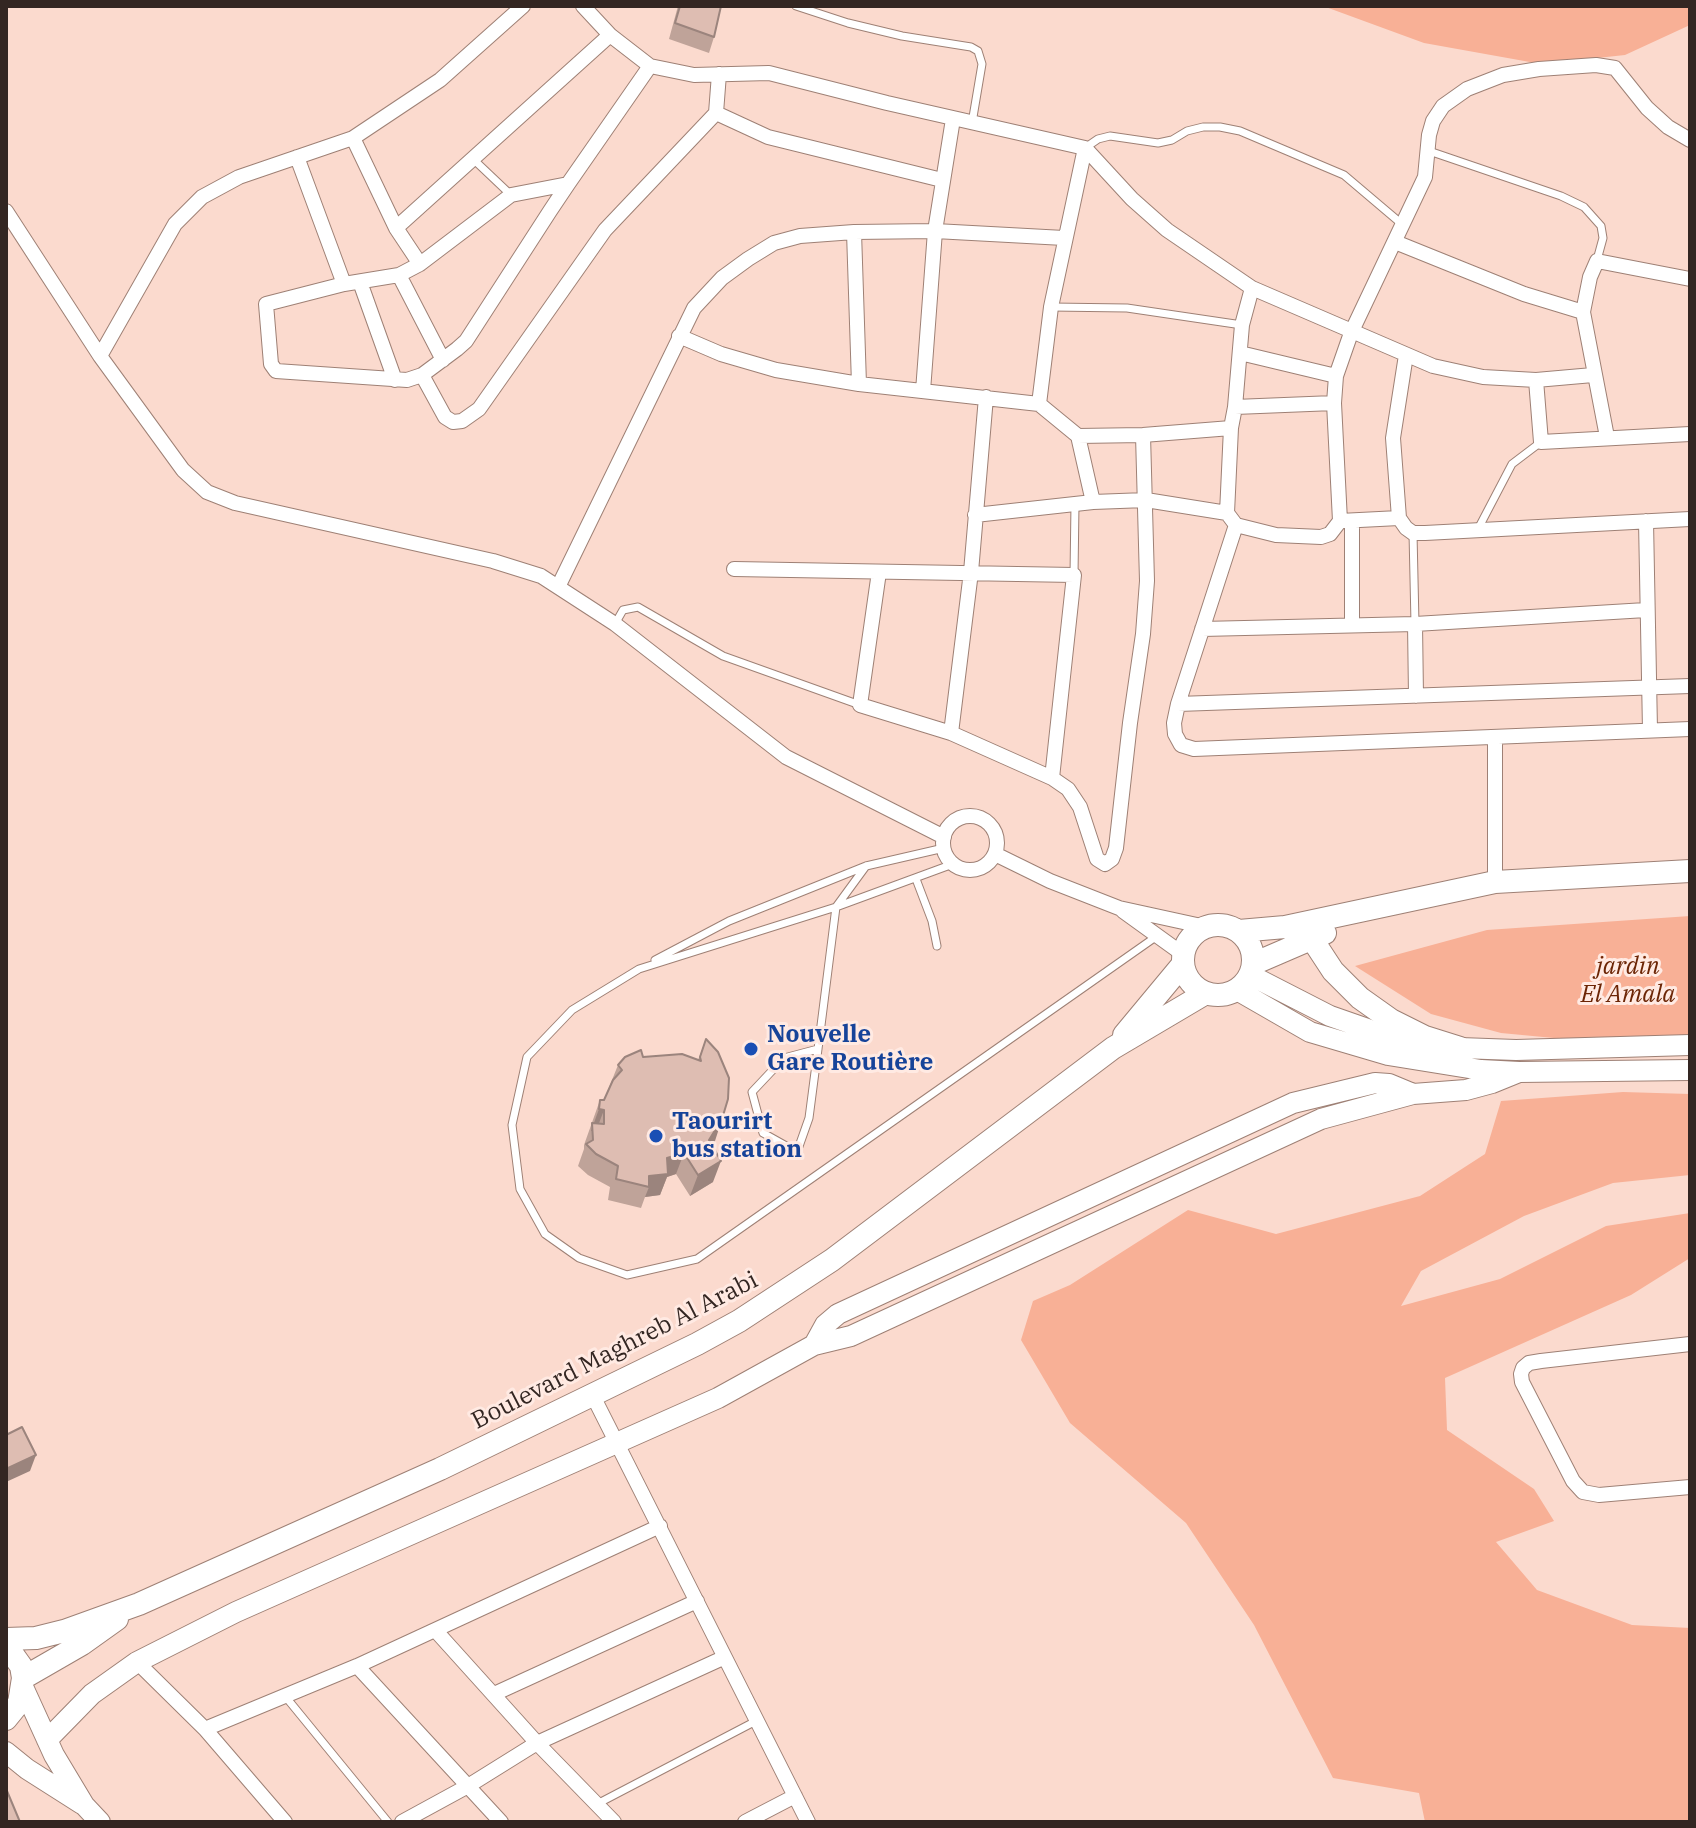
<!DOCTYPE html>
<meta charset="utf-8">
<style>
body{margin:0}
#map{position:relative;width:1696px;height:1828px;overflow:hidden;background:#fbdace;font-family:"IBM Plex Serif",serif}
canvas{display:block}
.frame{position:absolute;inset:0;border:8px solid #332622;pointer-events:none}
</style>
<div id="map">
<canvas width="1696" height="1828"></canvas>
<div class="frame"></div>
</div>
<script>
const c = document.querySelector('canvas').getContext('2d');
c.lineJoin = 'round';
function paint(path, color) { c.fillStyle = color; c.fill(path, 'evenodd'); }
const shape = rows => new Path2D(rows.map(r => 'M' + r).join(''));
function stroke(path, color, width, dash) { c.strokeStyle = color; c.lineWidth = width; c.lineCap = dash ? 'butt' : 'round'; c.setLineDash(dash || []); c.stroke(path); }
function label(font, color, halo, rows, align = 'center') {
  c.font = font + ' "IBM Plex Serif",serif'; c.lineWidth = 6; c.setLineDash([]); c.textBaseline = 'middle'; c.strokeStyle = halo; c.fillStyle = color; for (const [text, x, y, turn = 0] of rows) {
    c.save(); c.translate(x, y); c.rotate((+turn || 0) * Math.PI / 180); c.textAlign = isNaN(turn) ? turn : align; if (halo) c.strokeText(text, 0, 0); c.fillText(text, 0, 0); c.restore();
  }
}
paint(shape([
 [1323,6,1690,6,1690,25,1625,55,1541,64,1424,43],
 [1690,916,1690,1042,1596,1042,1501,1033,1431,1014,1355,966,1487,930],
 [1623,1092,1690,1094,1690,1175,1613,1183,1524,1216,1421,1271,1401,1306,1500,1279,1606,1226,1690,1213,1690,1258,1631,1295,1445,1378,1447,1430,1534,1489,1554,1521,1496,1542,1537,1590,1632,1625,1690,1628,1690,1822,1425,1822,1419,1793,1333,1778,1254,1625,1186,1523,1070,1423,1021,1340,1033,1301,1070,1285,1188,1210,1276,1234,1420,1196,1485,1154,1501,1101]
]), '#f8b096');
const lane = shape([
 [796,6,848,23,902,36,971,47,978,51,982,64,972,123],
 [1085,148,1098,139,1110,136,1158,143,1172,140,1187,131,1203,127,1220,127,1240,131,1344,175,1403,225],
 [1429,151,1561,196,1584,207,1601,226,1603,238,1597,260],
 [472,158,511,195],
 [1051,307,1127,308,1242,325],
 [1478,529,1512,464,1541,442],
 [1413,533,1415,624],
 [1074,575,1075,504],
 [615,624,623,610,638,607,723,656,860,705],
 [953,864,836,907,639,969,572,1010,527,1057,512,1125,520,1189,545,1234,579,1258,627,1275,697,1259,1157,936],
 [916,879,932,921,937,946],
 [655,960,729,921,866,866,944,848],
 [818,1049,809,1118,797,1152,763,1133,752,1092,784,1058,818,1049],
 [818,1049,836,907,866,866],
 [285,1696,388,1822],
 [597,1804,756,1721]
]);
const street = shape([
 [583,6,610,35,650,66,694,75,769,73,887,103,1085,148,1132,199,1167,230,1252,288,1433,366,1483,377,1536,380,1593,375],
 [716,113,768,137,942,180],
 [353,138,396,228,420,264],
 [297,157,344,284],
 [568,184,511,195,420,264,399,275,344,284,266,304,271,364,276,371,407,380,422,375,457,349,466,341,550,211,568,184,650,66],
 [6,211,100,356,183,470,207,492,235,503,493,561,541,576,615,624,786,757,944,837],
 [396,228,610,35],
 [854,232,859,384],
 [1395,242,1524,294,1583,312,1607,437],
 [399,275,443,360],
 [360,282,395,380],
 [1583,312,1590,277,1597,261,1690,279],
 [679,336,721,354,776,370,859,384,1039,404,1078,436,1093,502],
 [1240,353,1336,376],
 [100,356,175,224,202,197,239,177,353,138,440,80,523,6],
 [422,375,445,417,453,422,462,421,479,409,605,230,716,113,719,74],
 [1536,380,1541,442,1690,434],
 [923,391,935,231,953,119],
 [1039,404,1051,307,1085,148],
 [1235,407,1242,325,1252,288],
 [1078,436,1143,435,1231,428,1235,407,1334,403],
 [1227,513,1231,428],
 [975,515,1093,502,1146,500,1227,513,1236,525,1276,535,1321,537,1330,534,1340,521,1399,518,1406,528,1413,533,1425,533,1690,519],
 [1399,518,1393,438,1406,355],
 [1340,521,1334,403,1336,376,1351,333,1425,177,1429,135,1433,121,1443,106,1467,89,1503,75,1539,69,1596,65,1615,68,1647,108,1668,127,1690,140],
 [1646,521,1650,730],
 [1236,525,1178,704,1174,723,1175,734,1181,745,1194,749,1690,729],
 [734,569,1074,575,1052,778],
 [879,572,860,705,951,733,1052,778,1068,789,1080,807,1097,859,1105,864,1112,859,1116,848,1130,723,1143,634,1147,581,1143,435],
 [559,585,694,308,722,278,748,259,774,243,800,236,854,232,935,231,1064,238],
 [1352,624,1352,521],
 [1415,624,1416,696],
 [1202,629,1415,624,1646,610],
 [1178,704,1690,686],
 [951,733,971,572,986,397],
 [1495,737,1495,882],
 '943 843a27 27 0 1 1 54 0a27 27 0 1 1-54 0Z',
 [995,854,1050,881,1119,908,1206,927],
 [1123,911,1184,955],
 [1690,1344,1541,1361,1529,1363,1523,1368,1521,1374,1522,1382,1573,1481,1583,1492,1599,1495,1690,1487],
 [593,1396,808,1822],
 [436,1631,537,1743,614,1822],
 [137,1662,205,1729,285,1822],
 [357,1666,501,1822],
 [494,1694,697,1601],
 [205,1729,357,1666,660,1526],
 [402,1822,468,1786,537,1743,723,1658],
 [745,1822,795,1796]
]);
const secondary = shape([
 [1250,975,1330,1016,1393,1038,1460,1048,1516,1050,1690,1045],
 [1237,990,1310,1032,1388,1055,1481,1070,1519,1072,1690,1070],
 [814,1345,825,1325,838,1314,1293,1103,1375,1083,1389,1084,1413,1094],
 [23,1687,54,1755,84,1805,100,1822],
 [47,1740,92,1694,137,1662,236,1612,718,1398,814,1345,851,1336,1321,1119,1413,1094,1466,1090,1492,1083,1519,1072],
 [6,1752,27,1769,82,1804]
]);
const primary = shape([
 '1183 960a35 35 0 1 1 70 0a35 35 0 1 1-70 0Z',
 [1239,931,1285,927,1495,882,1690,871],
 [1312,939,1333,971,1360,998,1391,1020,1425,1037,1460,1048],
 [1253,964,1325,933],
 [1124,1035,1183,964],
 [6,1639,36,1638,64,1631,139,1604,440,1469,697,1344,739,1321,832,1260,1113,1048,1206,993],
 [6,1645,21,1666,23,1678,19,1703,6,1719],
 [23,1678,82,1644,117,1619]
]);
stroke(lane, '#9e8075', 9);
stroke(street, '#9e8075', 16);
stroke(secondary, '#9e8075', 22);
stroke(primary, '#9e8075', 24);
stroke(lane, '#fff', 7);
stroke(street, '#fff', 14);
stroke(secondary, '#fff', 20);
stroke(primary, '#fff', 22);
paint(shape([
 [678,6,721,6,714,37,709,53,669,39],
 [706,1039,715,1141,712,1145,713,1182,690,1196,676,1174,667,1177,660,1195,645,1197,641,1208,608,1200,610,1187,588,1175,578,1166,584,1149,584,1145,600,1100,604,1100,618,1065,643,1057,698,1060]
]), '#bfa399');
paint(shape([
 [599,1109,604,1110,596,1131,591,1131],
 [722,1119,715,1141,701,1161,709,1140],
 [684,1153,676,1174,667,1177,660,1195,645,1197,649,1187,649,1176,667,1158],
 [721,1161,713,1182,690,1196,698,1175],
 [36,1455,30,1471,6,1482,6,1469]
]), '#9b847d');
const building = shape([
 [680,6,721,6,714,37,675,23,680,6],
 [706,1039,718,1052,729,1078,728,1099,722,1119,709,1140,721,1161,698,1175,684,1153,667,1158,668,1174,649,1176,649,1187,616,1179,618,1166,596,1154,586,1144,593,1140,592,1123,604,1124,604,1110,599,1109,600,1100,604,1100,613,1080,622,1070,618,1065,625,1057,641,1050,643,1057,682,1054,701,1061,700,1057,706,1039],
 [22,1427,36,1455,6,1469,6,1435,22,1427],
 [6,1791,7,1791,20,1822,6,1822,6,1791]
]);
paint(building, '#debdb2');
stroke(building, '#9b847d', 2);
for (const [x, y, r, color] of [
 [751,1049,8,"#1a4fb4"],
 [656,1136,8,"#1a4fb4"]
]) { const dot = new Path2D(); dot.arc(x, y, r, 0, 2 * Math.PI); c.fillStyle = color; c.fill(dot); stroke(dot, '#ffeae3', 3); }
label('italic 24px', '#6c2505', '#ffeae3', [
 ["jardin",1628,967],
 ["El Amala",1628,995]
]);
label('bold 24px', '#164399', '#ffeae3', [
 ["Nouvelle",767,1035],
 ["Gare Routière",767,1063],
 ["Taourirt",672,1122],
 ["bus station",672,1150]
], 'left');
label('24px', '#332622', '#ffeae3', [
 ["Boulevard Maghreb Al Arabi",615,1351,-27]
]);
</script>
